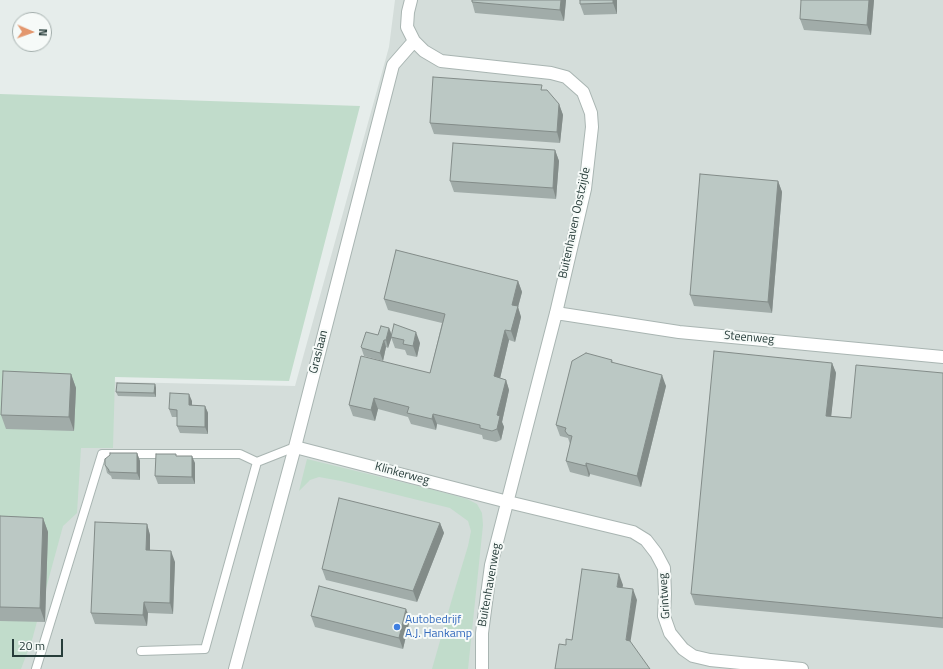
<!DOCTYPE html>
<style>
body{margin:0}
#map{position:relative;width:943px;height:669px;overflow:hidden;background:#e6edeb;font-family:"Titillium Web",sans-serif}
canvas{display:block}
.north{position:absolute;left:12px;top:12px;width:40px;height:40px;box-sizing:border-box;background:#f6faf8;border:1px solid #a3aeac;border-radius:50%;rotate:92deg;font-size:11px;font-weight:700;line-height:16px;text-align:center;color:#273d3a}
.north::after{content:'';display:block;margin:auto;width:14px;height:18px;background:#e3976e;clip-path:polygon(50% 0,100% 100%,50% 72%,0 100%)}
.scale{position:absolute;left:12px;top:639px;width:51px;height:18px;box-sizing:border-box;border:2px solid #273d3a;border-top:0;padding-left:5px;font-size:12px;line-height:14px;white-space:nowrap;color:#273d3a;-webkit-text-stroke:3px #f6faf8;paint-order:stroke}
</style>
<div id="map">
<canvas width="943" height="669"></canvas>
<div class="north">N</div>
<div class="scale">20 m</div>
</div>
<script>
const c = document.querySelector('canvas').getContext('2d');
c.lineJoin = 'round';
function paint(path, color) { c.fillStyle = color; c.fill(path, 'evenodd'); }
const shape = rows => new Path2D(rows.map(r => 'M' + r).join(''));
function stroke(path, color, width, dash) { c.strokeStyle = color; c.lineWidth = width; c.lineCap = dash ? 'butt' : 'round'; c.setLineDash(dash || []); c.stroke(path); }
function label(font, color, halo, rows, align = 'center') {
  c.font = font + ' "Titillium Web",sans-serif'; c.lineWidth = 4; c.setLineDash([]); c.textBaseline = 'middle'; c.strokeStyle = halo; c.fillStyle = color; for (const [text, x, y, turn = 0] of rows) {
    c.save(); c.translate(x, y); c.rotate((+turn || 0) * Math.PI / 180); c.textAlign = isNaN(turn) ? turn : align; if (halo) c.strokeText(text, 0, 0); c.fillText(text, 0, 0); c.restore();
  }
}
paint(shape([
 [395,0,943,0,943,669,0,669,33,380,295,386,389,47]
]), '#d4ddda');
paint(shape([
 [0,94,360,106,289,381,115,377,113,448,81,448,77,513,63,526,32,640,21,669,0,669],
 [307,459,430,489,467,499,477,504,482,513,483,525,468,669,432,669,452,599,468,546,471,531,468,521,450,508,341,481,319,477,310,480,299,491]
]), '#c1dccb');
const lane = shape([
 [141,651,205,649,257,462,295,447],
 [36,669,102,454,240,454,257,462]
]);
const street = shape([
 [411,0,408,12,407,27,414,41,424,51,441,61,551,73,566,77,583,92,591,113,592,127,585,189,556,313,491,565,482,633,482,669],
 [556,313,679,332,943,357],
 [295,447,508,502,633,532,646,540,656,553,664,568,665,594,664,616,670,633,683,649,693,656,710,660,802,669],
 [235,669,295,447,393,65,414,41]
]);
stroke(lane, '#a9b5b2', 10);
stroke(street, '#a9b5b2', 14);
stroke(lane, '#fff', 8);
stroke(street, '#fff', 12);
paint(shape([
 [472,0,566,0,564,21,475,13,472,2],
 [580,0,617,0,617,14,584,15,580,4],
 [874,0,871,35,804,30,800,19],
 [544,90,559,104,563,115,560,143,434,134,430,123],
 [555,150,559,161,556,199,454,192,450,181],
 [778,181,782,192,772,313,694,306,690,295],
 [518,281,522,292,518,307,521,317,515,342,509,340,500,378,506,380,509,390,502,422,504,427,501,440,496,442,483,439,482,435,437,424,436,430,411,424,408,417,378,409,375,421,353,416,349,405,430,373,442,323,388,310,384,299],
 [389,328,392,336,388,348,386,347,383,361,364,356,361,347],
 [391,337,420,343,417,357,407,355,405,350,395,348],
 [612,360,613,363,666,386,641,487,590,474,589,477,570,472,566,461,570,444,568,438,560,436,556,425],
 [832,363,836,373,831,416,851,418,943,373,943,628,695,605,691,594],
 [71,374,76,388,74,431,6,429,1,415],
 [155,384,156,388,156,397,118,396,116,392],
 [192,401,192,405,205,406,208,413,208,434,180,433,177,426,177,417,172,417,169,409],
 [137,453,140,461,140,480,112,479,111,476,107,473,105,465],
 [176,456,195,463,195,484,158,484,155,476],
 [0,516,43,518,48,532,45,622,0,621],
 [440,523,444,533,417,602,326,580,322,569],
 [147,524,150,535,150,550,175,562,173,614,148,613,147,626,95,624,91,613],
 [311,616,410,619,403,649,315,627]
]), '#a1aca9');
paint(shape([
 [561,0,566,0,564,21,560,10],
 [613,0,617,0,617,14,613,3],
 [869,0,874,0,871,35,867,25],
 [559,104,563,115,560,143,557,132],
 [555,150,559,161,556,199,553,188],
 [778,181,782,192,772,313,768,302],
 [518,281,522,292,518,307,521,317,515,342,511,331,512,305],
 [389,328,392,336,388,348,386,340],
 [505,330,509,340,498,387,494,376],
 [416,332,420,343,417,357,413,346],
 [384,340,386,347,383,361,380,353],
 [832,363,836,373,830,427,826,416],
 [71,374,76,388,74,431,69,417],
 [662,375,666,386,641,487,637,476],
 [506,380,509,390,502,422,504,427,501,440,497,429,497,415],
 [155,384,156,388,156,397,154,393],
 [189,394,192,401,192,413,189,405],
 [374,398,378,409,375,421,371,410],
 [205,406,208,413,208,434,205,427],
 [433,414,437,424,436,430,432,419],
 [137,453,140,461,140,480,137,473],
 [192,456,195,463,195,484,192,477],
 [586,463,590,474,589,477,586,466],
 [43,518,48,532,45,622,40,608],
 [440,523,444,533,417,602,413,591],
 [147,524,150,535,150,560,146,550],
 [171,551,175,562,173,614,170,603],
 [619,574,623,585,621,598,617,587],
 [633,589,637,600,629,651,626,640],
 [144,602,148,613,147,626,143,615],
 [406,609,410,619,403,649,399,638]
]), '#838c89');
const building = shape([
 [472,0,561,0,560,10,472,2,472,0],
 [580,0,613,0,613,3,580,4,580,0],
 [801,0,869,0,867,25,800,19,801,0],
 [433,77,542,85,541,90,547,90,559,104,557,132,430,123,433,77],
 [453,143,555,150,553,188,450,181,453,143],
 [700,174,778,181,768,302,690,295,700,174],
 [396,250,518,281,512,305,518,306,511,331,505,330,494,376,506,380,497,415,500,416,497,429,492,431,480,428,480,425,433,414,432,419,407,413,409,407,374,398,371,410,349,405,361,356,430,373,445,314,384,299,396,250],
 [394,324,416,332,413,346,403,344,404,340,391,337,394,324],
 [381,326,389,328,386,340,384,340,380,353,362,348,361,347,366,332,378,335,381,326],
 [714,351,832,363,826,416,851,418,856,365,943,373,943,618,691,594,714,351],
 [586,353,612,360,611,362,662,375,637,476,586,463,586,466,566,461,572,436,568,435,565,431,566,428,556,425,572,361,586,353],
 [3,371,71,374,69,417,1,415,3,371],
 [117,383,155,384,154,393,116,392,117,383],
 [170,393,189,394,189,405,205,406,205,427,177,426,177,410,169,409,170,393],
 [110,453,137,453,137,473,109,472,109,470,105,465,105,459,110,455,110,453],
 [156,454,176,454,176,456,192,456,192,477,155,476,156,454],
 [339,498,440,523,413,591,322,569,339,498],
 [0,516,43,518,40,608,0,607,0,516],
 [95,522,147,524,146,550,171,551,170,603,144,602,143,615,91,613,95,522],
 [582,569,619,574,617,587,633,589,626,640,630,641,650,669,555,669,559,644,566,645,566,639,572,640,582,569],
 [319,586,406,609,399,638,311,616,319,586]
]);
paint(building, '#bbc8c4');
stroke(building, '#838c89', 1);
for (const [x, y, r, color] of [
 [397,627,4,"#3f7fe0"]
]) { const dot = new Path2D(); dot.arc(x, y, r, 0, 2 * Math.PI); c.fillStyle = color; c.fill(dot); stroke(dot, '#f6faf8', 1.5); }
label('12px', '#273d3a', '#f6faf8', [
 ["Buitenhaven Oostzijde",575,223,-78],
 ["Steenweg",749,338,5],
 ["Graslaan",319,352,-76],
 ["Klinkerweg",402,474,15],
 ["Buitenhavenweg",490,585,-80],
 ["Grintweg",665,596,-94]
]);
label('12px', '#366cbe', '#f6faf8', [
 ["Autobedrijf",405,620],
 ["A.J. Hankamp",405,634]
], 'left');
</script>
